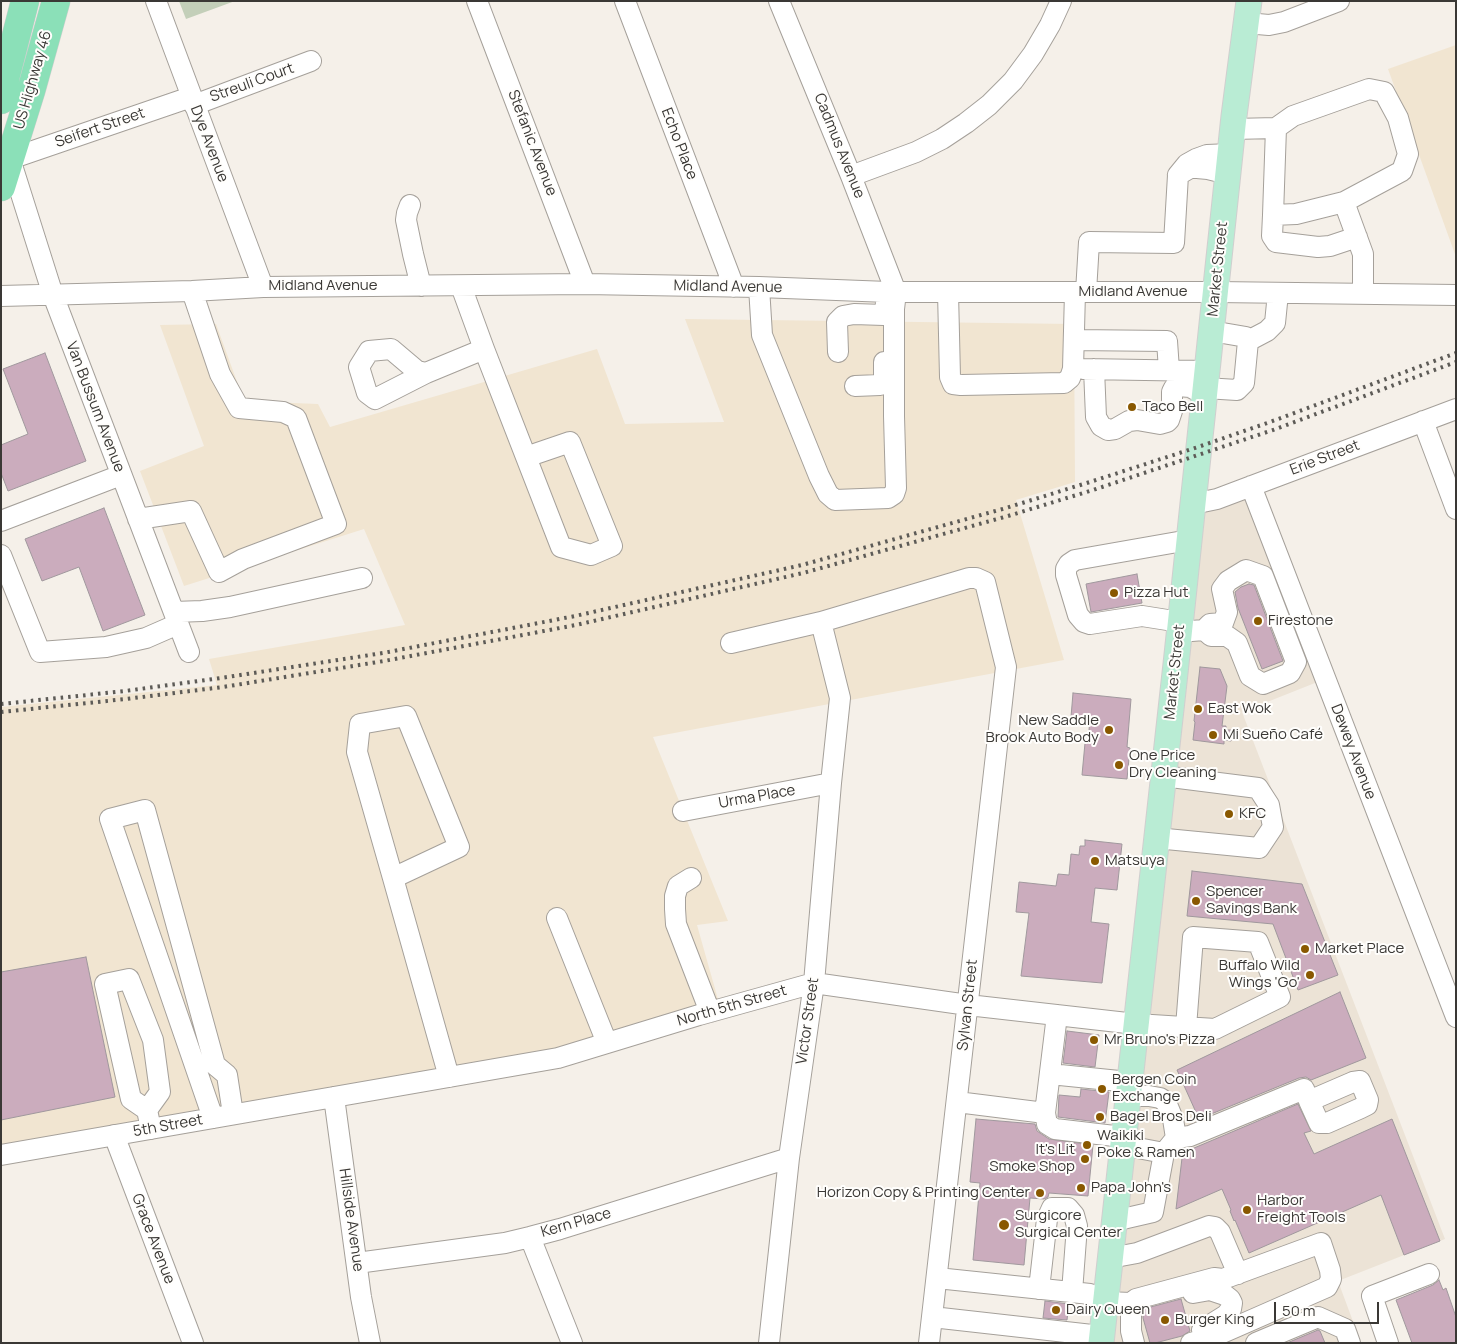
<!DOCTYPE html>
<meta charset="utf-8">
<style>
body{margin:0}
#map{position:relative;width:1457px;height:1344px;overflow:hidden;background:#f5f0e9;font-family:Manrope,sans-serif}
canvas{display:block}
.frame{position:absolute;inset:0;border:2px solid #3a3835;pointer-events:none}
.scale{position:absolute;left:1274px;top:1302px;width:105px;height:22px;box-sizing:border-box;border:2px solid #3a3835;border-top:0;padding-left:6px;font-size:15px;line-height:18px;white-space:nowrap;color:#3a3835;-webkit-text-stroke:4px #fffefc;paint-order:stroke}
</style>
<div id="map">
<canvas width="1457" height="1344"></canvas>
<div class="frame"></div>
<div class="scale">50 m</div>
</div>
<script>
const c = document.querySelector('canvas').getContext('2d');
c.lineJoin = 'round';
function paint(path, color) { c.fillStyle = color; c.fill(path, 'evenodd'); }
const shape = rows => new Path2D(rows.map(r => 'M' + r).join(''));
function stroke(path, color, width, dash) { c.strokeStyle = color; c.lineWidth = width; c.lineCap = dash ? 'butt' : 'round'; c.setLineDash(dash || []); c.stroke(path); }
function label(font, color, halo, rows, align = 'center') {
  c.font = font + ' Manrope,sans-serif'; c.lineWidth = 4; c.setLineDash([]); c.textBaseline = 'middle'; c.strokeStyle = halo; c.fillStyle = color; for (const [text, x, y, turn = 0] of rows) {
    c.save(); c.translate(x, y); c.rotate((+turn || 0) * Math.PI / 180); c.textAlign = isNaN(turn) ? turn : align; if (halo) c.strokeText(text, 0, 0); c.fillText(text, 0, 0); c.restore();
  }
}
paint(shape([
 [1249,490,1320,681,1242,712,1445,1239,1338,1281,1361,1343,1107,1343,1198,507]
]), '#ece3d6');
paint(shape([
 [1456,45,1456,257,1388,69],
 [685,319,1074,324,1075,482,1016,500,1064,660,653,737,728,921,697,925,721,1010,530,1069,1,1160,1,707,217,685,209,659,405,625,364,529,184,586,140,471,204,446,160,325,216,324,244,401,318,404,330,427,597,349,625,424,724,422]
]), '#f1e5d1');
paint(shape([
 [179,1,235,1,186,19]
]), '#c3cfb9');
const building = shape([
 [45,353,86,461,8,491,1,473,1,445,28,434,3,369,45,353],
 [104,508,145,615,103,631,79,567,42,581,25,539,104,508],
 [1137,574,1142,603,1091,612,1086,584,1137,574],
 [1249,584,1254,585,1283,661,1262,669,1238,608,1235,592,1241,587,1249,584],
 [1200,667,1220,669,1227,686,1222,726,1226,726,1226,730,1233,730,1231,741,1224,740,1224,744,1193,740,1195,722,1194,721,1200,667],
 [1073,693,1131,699,1127,747,1130,748,1127,779,1082,775,1085,743,1088,743,1090,718,1071,717,1073,693],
 [1085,840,1122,844,1117,890,1095,888,1091,922,1109,924,1102,983,1021,976,1029,913,1016,912,1019,882,1056,886,1058,874,1069,875,1071,854,1079,855,1080,846,1085,846,1085,840],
 [1192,871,1302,884,1338,975,1298,990,1273,924,1187,916,1192,871],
 [86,957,115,1097,1,1120,1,972,86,957],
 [1340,992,1366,1058,1311,1080,1306,1077,1299,1078,1199,1119,1177,1070,1340,992],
 [1067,1031,1099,1035,1095,1067,1063,1063,1067,1031],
 [1081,1089,1109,1092,1105,1123,1058,1117,1059,1095,1080,1097,1081,1089],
 [1298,1104,1311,1131,1304,1133,1314,1154,1392,1119,1440,1241,1404,1255,1381,1195,1249,1253,1235,1220,1234,1221,1230,1211,1231,1210,1222,1189,1176,1209,1182,1158,1187,1151,1298,1104],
 [976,1119,1035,1124,1037,1131,1049,1139,1093,1145,1088,1196,1049,1193,1048,1197,1044,1199,1030,1198,1024,1265,973,1260,980,1183,970,1182,976,1119],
 [1439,1280,1443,1290,1446,1288,1456,1317,1456,1343,1412,1343,1396,1300,1433,1285,1439,1280],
 [1181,1299,1190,1331,1182,1336,1155,1343,1150,1343,1143,1318,1143,1309,1181,1299],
 [1045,1301,1069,1304,1067,1320,1043,1318,1045,1301],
 [1318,1330,1320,1331,1325,1343,1287,1343,1318,1330]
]);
paint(building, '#cbacbd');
stroke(building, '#a0989d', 1);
const minor = shape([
 [156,1,263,287],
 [477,1,585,284],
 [625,1,734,287],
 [1246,23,1269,25,1284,22,1339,1],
 [194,105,311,61],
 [1276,128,1273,215,1296,214,1344,202,1363,254,1363,294],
 [1233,129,1276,128,1293,116,1369,89,1384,92,1398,118,1408,154,1402,171,1344,202],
 [1228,174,1208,169,1197,168,1190,168,1178,175,1187,164,1196,159,1207,155,1230,154],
 [851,176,916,152,942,139,966,123,989,105,1013,81,1033,54,1050,25,1061,1],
 [410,205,407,213,406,220,413,254,421,286],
 [1273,215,1272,236,1276,242,1318,247,1330,246,1357,237],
 [461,286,484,349,561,547,591,555,612,546,570,442,526,457],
 [759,287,762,335,819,476,828,494,835,500,888,498,894,494,896,488,894,416,894,309,896,292,851,176,779,1],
 [948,292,950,377,953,384,961,385,1064,383,1070,378,1073,369,1075,292],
 [1086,292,1089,242,1174,243,1178,175],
 [1,296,192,291,263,287,585,284,759,287,888,292,1216,292,1456,295],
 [1074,340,1167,341,1169,370],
 [1248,341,1267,331,1275,323,1278,293],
 [838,352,837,322,843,316,854,314,884,315,888,292],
 [1083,369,1207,371],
 [1094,369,1096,417,1101,426,1108,430,1115,429,1129,421,1137,420,1160,424,1167,422,1169,420,1172,411,1172,392,1174,388,1178,386,1190,387,1205,395],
 [426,373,375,399,367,393,359,367,369,351,391,349,417,371,426,373,484,349],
 [855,386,880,385,884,382,884,362],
 [1205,388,1237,390,1244,383,1248,341,1246,337,1211,331],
 [1423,421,1456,509],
 [1251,486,1456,1017],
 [1193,504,1217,499,1456,409],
 [138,519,191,511,219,572,243,559,336,524,296,418,283,412,239,408,220,374,192,291],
 [1,521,121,475],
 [1,555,40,652,106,647,146,638,178,624],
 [174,612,202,611,230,607,362,578],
 [1180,622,1142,616,1090,624,1084,622,1078,615,1066,575,1066,569,1069,564,1075,560,1189,540],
 [1179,632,1204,630,1210,624,1223,623,1227,612,1222,589,1228,581,1246,570,1263,576,1296,662,1290,673,1263,684,1250,676,1237,643,1227,636,1211,636,1204,630],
 [731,643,821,622,969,578,976,578,985,582,1006,667,929,1343],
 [189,652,53,295,10,159,191,97],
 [683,811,831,783],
 [1156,838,1259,848,1273,827,1269,805,1258,788,1163,776],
 [393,878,459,847,406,716,360,724,357,752,393,878,449,1077],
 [691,878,678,886,675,896,675,909,676,924,710,1012],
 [557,918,607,1043],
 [1050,1074,1129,1082],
 [334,1097,361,1297,370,1343],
 [957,1102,1045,1113,1047,1124,1055,1129,1123,1137],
 [147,1110,131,1099,105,984,129,979,153,1040,160,1092,147,1110,151,1129],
 [1045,1113,1057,1015],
 [213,1118,110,819,145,810,215,1065,227,1075,233,1114],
 [114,1135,193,1343],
 [1176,1138,1190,1136,1304,1089,1309,1101,1319,1123,1327,1123,1361,1108,1367,1105,1368,1100,1360,1081,1353,1082,1309,1101],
 [1122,1145,1164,1153],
 [1,1155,558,1058,699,1015,814,983,968,1005,1136,1024,1215,1029,1280,997,1258,942,1193,937,1186,1027],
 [1114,1221,1153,1212,1164,1153,1176,1138,1173,1119,1166,1102,1160,1098,1149,1096,1127,1096],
 [530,1237,572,1343],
 [1110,1258,1137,1253,1209,1226,1215,1227,1220,1232,1238,1274],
 [357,1263,505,1243,530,1237,560,1229,789,1158],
 [937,1278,1090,1294,1105,1302,1131,1303,1136,1299,1214,1278,1223,1279,1321,1243,1330,1270,1331,1279,1327,1287,1213,1337,1191,1343],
 [1039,1289,1047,1219,1052,1208,1068,1208,1074,1215,1077,1226,1072,1292],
 [1193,1293,1210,1290,1225,1295,1230,1299,1232,1303,1231,1309,1226,1315,1202,1330],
 [1131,1303,1131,1331,1134,1343],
 [932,1317,1101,1336],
 [769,1343,789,1158,814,983,831,783,840,698,821,622],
 [1256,1343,1318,1317,1345,1329,1350,1343],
 [1388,1343,1372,1296,1429,1274]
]);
const major = shape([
 [1101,1343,1176,664,1234,116,1249,1]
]);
const highway = shape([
 [1,100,6,75,25,1],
 [1,187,31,91,56,1]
]);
stroke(minor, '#a5a09a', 22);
stroke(major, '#d0cfcf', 27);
stroke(highway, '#d0cfcf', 29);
stroke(minor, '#fff', 20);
stroke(major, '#b9ecd4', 25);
stroke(highway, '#8be0b8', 28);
stroke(shape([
 [1,704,125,691,221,678,383,653,575,616,802,565,1006,508,1090,482,1198,447,1270,422,1456,353],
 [1,712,126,699,223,687,384,661,576,625,803,573,1008,516,1093,490,1273,430,1456,362]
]), '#5d5b57', 4, [2.5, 5]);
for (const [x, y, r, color] of [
 [1132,407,5,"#895800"],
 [1114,593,5,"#895800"],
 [1258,621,5,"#895800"],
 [1198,709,5,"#895800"],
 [1109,730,5,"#895800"],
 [1213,735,5,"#895800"],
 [1119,765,5,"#895800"],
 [1229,814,5,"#895800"],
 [1095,861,5,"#895800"],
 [1196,901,5,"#895800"],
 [1305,949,5,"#895800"],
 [1310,975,5,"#895800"],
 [1094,1040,5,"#895800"],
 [1102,1089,5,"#895800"],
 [1100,1117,5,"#895800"],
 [1087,1145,5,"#895800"],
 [1085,1159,5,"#895800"],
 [1081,1188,5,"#895800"],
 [1040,1193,5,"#895800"],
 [1247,1210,5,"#895800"],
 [1004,1225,6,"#895800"],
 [1056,1310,5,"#895800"],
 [1165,1320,5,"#895800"]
]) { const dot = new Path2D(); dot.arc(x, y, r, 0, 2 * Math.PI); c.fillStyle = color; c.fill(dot); stroke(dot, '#fffefc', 2); }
label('15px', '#3a3835', '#fffefc', [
 ["US Highway 46",33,80,-74],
 ["Streuli Court",252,83,-20],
 ["Seifert Street",100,128,-19],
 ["Stefanic Avenue",532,143,69],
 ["Dye Avenue",209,144,69],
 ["Echo Place",679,144,69],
 ["Cadmus Avenue",839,146,68],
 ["Market Street",1218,269,-84],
 ["Midland Avenue",323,286],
 ["Midland Avenue",728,287,1],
 ["Midland Avenue",1133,292],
 ["Van Bussum Avenue",95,407,69],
 ["Erie Street",1325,458,-21],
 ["Market Street",1175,672,-84],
 ["Dewey Avenue",1353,752,69],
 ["Urma Place",757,797,-10],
 ["Sylvan Street",968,1005,-84],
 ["North 5th Street",732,1006,-16],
 ["Victor Street",808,1021,-82],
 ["5th Street",168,1126,-10],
 ["Hillside Avenue",351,1220,82],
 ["Kern Place",576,1223,-16],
 ["Grace Avenue",153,1239,69]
]);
label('15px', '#3a3835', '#fffefc', [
 ["Taco Bell",1142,407],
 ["Pizza Hut",1124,593],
 ["Firestone",1268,621],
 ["East Wok",1208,709],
 ["New Saddle",1099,721,"right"],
 ["Brook Auto Body",1099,738,"right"],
 ["Mi Sueño Café",1223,735],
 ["One Price",1129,756],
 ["Dry Cleaning",1129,773],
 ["KFC",1239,814],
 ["Matsuya",1105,861],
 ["Spencer",1206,892],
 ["Savings Bank",1206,909],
 ["Market Place",1315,949],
 ["Buffalo Wild",1300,966,"right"],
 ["Wings 'Go'",1300,983,"right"],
 ["Mr Bruno's Pizza",1104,1040],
 ["Bergen Coin",1112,1080],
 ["Exchange",1112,1097],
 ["Bagel Bros Deli",1110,1117],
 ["Waikiki",1097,1136],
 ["Poke & Ramen",1097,1153],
 ["It's Lit",1075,1150,"right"],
 ["Smoke Shop",1075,1167,"right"],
 ["Papa John's",1091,1188],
 ["Horizon Copy & Printing Center",1030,1193,"right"],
 ["Harbor",1257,1201],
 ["Freight Tools",1257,1218],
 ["Surgicore",1015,1216],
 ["Surgical Center",1015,1233],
 ["Dairy Queen",1066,1310],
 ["Burger King",1175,1320]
], 'left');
</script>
